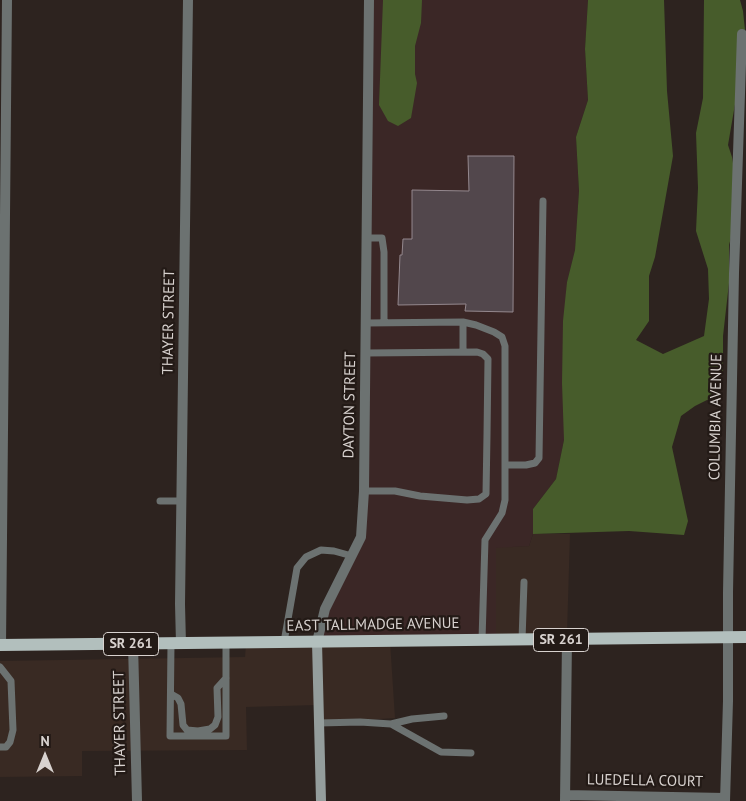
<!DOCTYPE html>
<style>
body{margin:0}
#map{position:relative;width:746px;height:801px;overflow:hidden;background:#2d231f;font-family:"PT Sans",sans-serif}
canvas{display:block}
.north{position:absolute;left:20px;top:731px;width:50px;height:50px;-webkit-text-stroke:4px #231a16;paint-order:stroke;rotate:0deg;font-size:14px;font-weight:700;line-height:20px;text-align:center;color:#d8d2cf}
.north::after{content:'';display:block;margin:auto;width:18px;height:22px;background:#d8d2cf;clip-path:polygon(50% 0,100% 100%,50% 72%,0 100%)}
</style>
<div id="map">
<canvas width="746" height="801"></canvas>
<div class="north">N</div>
</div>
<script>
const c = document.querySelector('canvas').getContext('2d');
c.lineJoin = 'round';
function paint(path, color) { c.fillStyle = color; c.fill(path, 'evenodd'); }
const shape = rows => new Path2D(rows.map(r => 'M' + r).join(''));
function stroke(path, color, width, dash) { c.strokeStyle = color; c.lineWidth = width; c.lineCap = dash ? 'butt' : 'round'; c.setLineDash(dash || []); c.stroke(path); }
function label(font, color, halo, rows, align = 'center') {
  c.font = font + ' "PT Sans",sans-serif'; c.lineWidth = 4.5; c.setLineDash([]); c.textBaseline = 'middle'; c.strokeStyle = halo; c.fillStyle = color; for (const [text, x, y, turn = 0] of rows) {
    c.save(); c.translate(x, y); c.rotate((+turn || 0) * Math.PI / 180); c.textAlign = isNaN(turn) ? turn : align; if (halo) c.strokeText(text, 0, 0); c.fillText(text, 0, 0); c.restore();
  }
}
paint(shape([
 [533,534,570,534,567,634,496,635,496,547,529,546],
 [390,641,395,718,319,723,318,705,246,707,247,750,82,751,82,776,0,777,0,661,245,657,246,643]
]), '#392a23');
paint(shape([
 [369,0,588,0,585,49,588,100,576,137,579,191,575,250,567,282,564,440,556,479,533,509,533,534,529,546,496,548,496,640,317,642,325,609,361,537]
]), '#3b2726');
paint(shape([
 [383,0,422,0,421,23,415,46,415,74,417,83,411,118,398,126,388,121,379,105],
 [588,0,664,0,667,91,673,156,655,257,649,276,649,321,636,340,663,354,704,336,709,299,708,269,696,231,698,188,696,133,703,98,704,0,740,0,743,11,746,40,728,145,732,157,740,205,729,245,729,283,723,336,723,370,713,397,695,406,681,416,672,447,688,521,684,535,629,531,533,534,533,509,556,479,564,440,562,383,563,321,567,282,575,250,579,191,576,137,588,100,585,49]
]), '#475c2b');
const building = shape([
 [468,156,514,156,513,312,465,311,466,304,398,305,400,255,402,255,403,239,412,239,412,190,469,191,468,156]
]);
paint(building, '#52474c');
stroke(building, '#94888e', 1);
stroke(shape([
 [367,238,382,238,384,252,384,323],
 [463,322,463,352],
 [366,323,463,322,476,325,494,332,502,337,505,346,505,500,502,513,485,540,482,640],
 [505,465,526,465,535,463,539,458,543,201],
 [364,491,395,491,420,496,467,500,479,499,486,494,487,435,488,359,483,354,477,352,366,353],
 [160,501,182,501],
 [522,640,524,582],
 [284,642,297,568,306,557,321,550,334,551,352,556],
 [171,644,170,736,226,736,226,643],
 [0,667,11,681,13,730,10,742,6,747,0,747],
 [171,694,178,698,181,704,183,725,187,730,198,731,210,729,215,725,218,717,217,688,226,678],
 [319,723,360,722,391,724,441,752,471,753],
 [391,724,412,719,444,716]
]), '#6c7271', 7);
stroke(shape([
 [317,642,325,609,361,537,364,491,369,0],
 [133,644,137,801],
 [181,644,180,604,188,0],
 [1,645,7,0],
 [565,795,725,798],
 [565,801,567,640],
 [725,801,728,701,728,592,734,273,742,34]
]), '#6c7271', 10);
stroke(shape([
 [317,642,321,801]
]), '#949d9c', 10);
stroke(shape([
 [0,645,746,637]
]), '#b2bfbd', 12);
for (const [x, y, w] of [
 [561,640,55],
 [131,644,55]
]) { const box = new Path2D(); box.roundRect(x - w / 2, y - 11.5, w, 23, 4); c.fillStyle = '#231a16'; c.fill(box); stroke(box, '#d8d2cf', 1); }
label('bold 14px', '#d8d2cf', null, [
 ["SR 261",561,640],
 ["SR 261",131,644]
]);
label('15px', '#d8d2cf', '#231a16', [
 ["THAYER STREET",169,322,-89],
 ["DAYTON STREET",350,405,-89],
 ["COLUMBIA AVENUE",716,417,-89],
 ["EAST TALLMADGE AVENUE",373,625,-1],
 ["THAYER STREET",120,723,-91],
 ["LUEDELLA COURT",645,781,1]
]);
</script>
